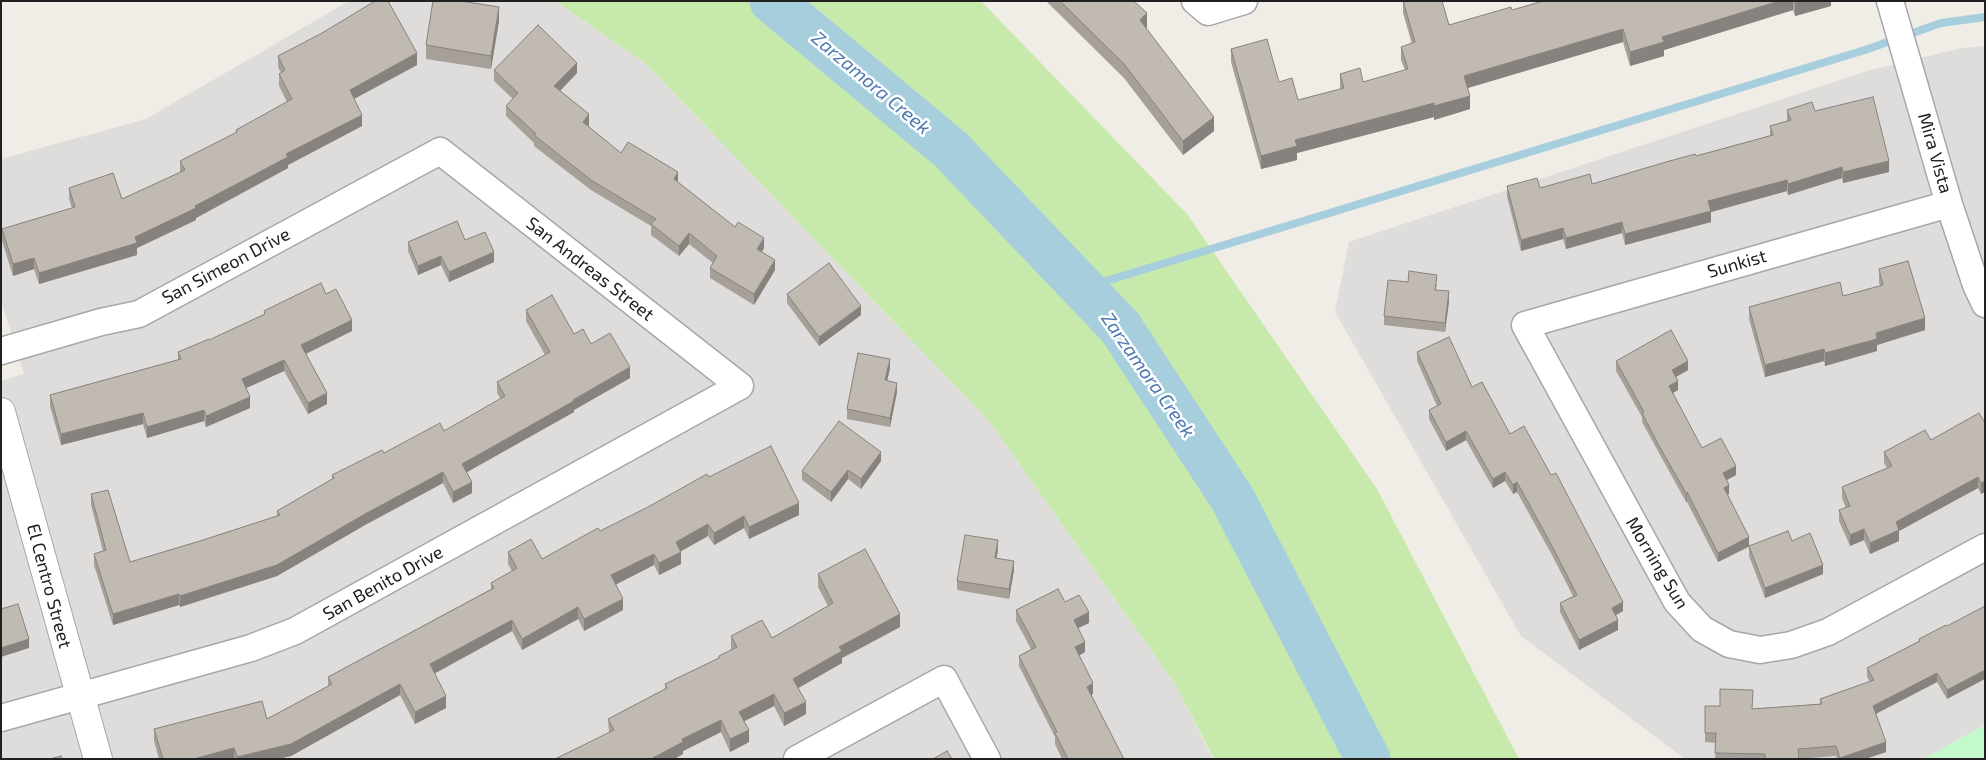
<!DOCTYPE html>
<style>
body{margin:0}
#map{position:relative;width:1986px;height:760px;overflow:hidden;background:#f0ede6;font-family:"Exo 2",sans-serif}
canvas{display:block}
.frame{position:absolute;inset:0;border:2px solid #202020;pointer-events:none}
</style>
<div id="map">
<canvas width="1986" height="760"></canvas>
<div class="frame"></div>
</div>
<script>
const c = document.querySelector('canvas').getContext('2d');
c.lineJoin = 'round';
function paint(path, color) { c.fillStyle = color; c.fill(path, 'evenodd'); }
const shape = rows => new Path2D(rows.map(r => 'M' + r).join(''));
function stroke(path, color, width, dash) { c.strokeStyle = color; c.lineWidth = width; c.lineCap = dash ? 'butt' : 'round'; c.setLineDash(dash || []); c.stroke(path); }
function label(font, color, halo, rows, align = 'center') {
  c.font = font + ' "Exo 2",sans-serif'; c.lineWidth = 5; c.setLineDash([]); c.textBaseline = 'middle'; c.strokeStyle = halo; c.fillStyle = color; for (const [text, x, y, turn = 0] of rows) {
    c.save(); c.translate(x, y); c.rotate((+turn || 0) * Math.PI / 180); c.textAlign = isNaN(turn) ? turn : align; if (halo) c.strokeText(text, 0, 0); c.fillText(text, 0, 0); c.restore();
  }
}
paint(shape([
 [349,1,555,1,646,64,989,421,1175,684,1213,759,1,759,1,381,24,374,1,301,1,159,146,119],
 [1985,46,1985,725,1923,759,1685,759,1521,636,1335,312,1349,242,1867,71,1961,48]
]), '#dedddc');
paint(shape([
 [555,1,981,1,1187,214,1377,489,1519,759,1214,759,1175,684,989,421,646,64]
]), '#c7eaac');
paint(shape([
 [1985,725,1985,759,1923,759]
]), '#c4f9cb');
stroke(shape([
 [1083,288,1865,50,1941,23,1985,17]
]), '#a7cedd', 8);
stroke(shape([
 [772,1,950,149,1120,327,1232,498,1368,759]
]), '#a7cedd', 45);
const minor = shape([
 [1195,1,1208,12,1244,1],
 [1890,1,1949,204,1976,285,1985,304],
 [1949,204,1525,325,1677,602,1702,629,1729,644,1760,650,1791,645,1828,632,1985,547],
 [1,351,101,322,139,314,440,151,740,386,295,631,251,648,1,718],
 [797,759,944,679,987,759]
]);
const tertiary = shape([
 [1,412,98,759]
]);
stroke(minor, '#a7a7a7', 29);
stroke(tertiary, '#a7a7a7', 30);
stroke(minor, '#fff', 26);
stroke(tertiary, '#fff', 28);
paint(shape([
 [1046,1,1134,1,1147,27,1145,28,1214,131,1183,155,1124,78],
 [1403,1,1442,1,1449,25,1512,10,1543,1,1831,1,1831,6,1795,16,1793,10,1664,50,1664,56,1630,66,1623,42,1468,88,1470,109,1434,120,1434,117,1297,153,1297,160,1261,169,1231,62,1231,49,1279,82,1298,100,1340,89,1340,74,1363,82,1405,70,1401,60,1401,47,1412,44,1403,13],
 [499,21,491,69,426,59,426,45],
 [278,56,417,65,354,99,362,126,288,165,288,168,196,218,196,220,137,248,137,255,39,284,34,269,13,276,2,241,2,229,72,208,69,199,69,188,122,199,180,172,180,161,236,133,236,130,287,102,279,86,279,74,281,73,278,67],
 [494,70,577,73,560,91,589,125,588,126,621,153,678,182,735,227,764,248,762,252,775,270,754,305,710,278,710,268,713,263,689,244,679,256,651,235,651,226,591,190,534,146,534,143,506,116,506,106,513,99,494,81],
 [1787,110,1815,111,1889,172,1843,183,1842,178,1788,195,1787,191,1711,212,1711,222,1625,245,1622,233,1566,249,1563,239,1521,251,1507,197,1507,186,1540,188,1592,184,1696,156,1770,136,1770,126,1787,121],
 [465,240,494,262,449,282,441,265,418,275,408,251,408,242],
 [1879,269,1925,330,1877,345,1877,351,1825,366,1824,361,1765,377,1749,319,1749,307,1843,296,1880,286,1879,282],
 [1408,282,1437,284,1436,290,1449,301,1445,332,1384,325,1384,316],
 [326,294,352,331,306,354,327,404,308,414,284,371,246,388,250,408,206,427,204,421,147,438,143,424,61,445,50,406,50,395,178,360,178,352,209,340,264,315,264,311],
 [787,294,861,315,819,346,787,303],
 [526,310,574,334,591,344,630,378,574,410,574,412,466,472,472,493,453,503,443,483,365,525,277,576,180,607,179,605,113,625,94,565,94,554,103,551,91,505,91,494,130,562,200,541,277,516,277,511,332,479,332,475,384,453,444,431,501,399,497,393,497,382,545,355,526,321],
 [1417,352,1472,387,1510,434,1623,611,1616,615,1618,630,1579,650,1560,612,1560,603,1573,596,1552,555,1517,492,1513,494,1505,481,1493,488,1466,440,1446,451,1429,419,1429,410,1437,406,1417,361],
 [1616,361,1688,370,1676,377,1678,390,1673,393,1702,448,1736,475,1727,480,1729,494,1727,495,1749,546,1792,541,1823,574,1765,598,1749,556,1749,547,1718,562,1687,502,1686,502,1642,422,1642,417,1616,371],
 [890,368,887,381,897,392,890,427,847,419,847,409],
 [1985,423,1985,492,1981,494,1978,488,1899,531,1899,541,1870,554,1864,540,1850,546,1839,521,1839,510,1846,508,1842,498,1842,487,1887,468,1884,463,1884,452,1931,440],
 [881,461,861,489,848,479,831,502,802,480,802,471],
 [709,477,799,515,749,539,744,528,714,545,708,536,681,551,681,564,659,575,654,565,616,584,623,610,584,631,578,619,522,650,512,631,435,673,446,708,415,724,400,695,291,756,278,759,159,759,154,741,154,729,267,719,328,686,328,677,491,589,491,583,512,571,508,564,508,552,542,559,600,531],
 [998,550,996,558,1014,570,1009,599,957,590,957,581],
 [818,574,900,627,842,658,842,663,798,688,806,714,784,726,774,706,744,721,749,742,730,752,721,732,683,751,683,754,674,759,555,759,609,733,608,719,665,689,665,684,719,658,719,656,731,650,731,636,772,638,828,606,818,587],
 [1065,602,1089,623,1078,628,1085,652,1079,655,1093,694,1091,695,1124,759,1062,759,1055,744,1055,737,1019,666,1019,656,1031,649,1016,621,1016,610],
 [1947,626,1947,699,1937,682,1876,714,1886,752,1865,759,1837,759,1836,756,1799,759,1715,759,1716,743,1705,742,1705,706,1752,709,1820,704,1820,699,1870,682,1867,677,1867,668,1919,641,1919,639]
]), '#a6a099');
paint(shape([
 [1779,1,1793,1,1793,10,1664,50,1664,56,1630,66,1630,52,1662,37],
 [1800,1,1831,1,1831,6,1795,16,1795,3],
 [499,7,499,21,491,69,491,56],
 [1147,13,1147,27,1140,34,1140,20],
 [1623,29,1623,42,1464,89,1464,76],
 [417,53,417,65,350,101,350,90],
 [577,63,577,73,554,97,554,86],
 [1470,96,1470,109,1434,120,1434,106],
 [1434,103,1434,117,1297,153,1297,160,1261,169,1261,156,1295,140],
 [589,114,589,125,583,133,583,122],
 [362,115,362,126,288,165,288,168,196,218,196,220,137,248,137,255,39,284,39,273,135,237,286,154],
 [1214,117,1214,131,1183,155,1183,141],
 [1889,161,1889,172,1843,183,1843,172],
 [1842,167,1842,178,1788,195,1788,184],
 [678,172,678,183,674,179],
 [1787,180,1787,191,1711,212,1711,222,1625,245,1625,234,1708,201],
 [1622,222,1622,233,1566,249,1566,238],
 [1563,228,1563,239,1521,251,1521,240],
 [689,233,689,244,679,256,679,246],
 [764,238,764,248,757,260,757,249],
 [494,252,494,262,449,282,449,272],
 [441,256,441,265,418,275,418,266],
 [34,258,34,269,13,276,13,264],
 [775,260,775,270,754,305,754,294],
 [1449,291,1449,301,1445,332,1445,323],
 [861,306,861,315,819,346,819,337],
 [1925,318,1925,330,1877,345,1877,351,1825,366,1825,353,1876,333],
 [352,320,352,331,301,356,301,345],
 [1824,349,1824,361,1765,377,1765,365],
 [890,359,890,368,885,390,885,380],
 [284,360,284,371,242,390,242,379],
 [1688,361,1688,370,1672,379,1672,370],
 [630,367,630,378,574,410,574,412,462,475,462,464],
 [1678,381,1678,390,1669,395,1669,386],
 [897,383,897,392,890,427,890,418],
 [327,393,327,404,308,414,308,403],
 [250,397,250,408,206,427,206,416],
 [204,410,204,421,147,438,147,427],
 [143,413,143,424,61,445,61,434],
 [1466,431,1466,440,1446,451,1446,442],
 [881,452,881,461,861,489,861,479],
 [1736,466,1736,475,1723,482,1723,473],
 [848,470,848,479,831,502,831,492],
 [443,472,443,483,365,525,277,576,180,607,180,596,365,514],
 [1505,472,1505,481,1493,488,1493,479],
 [1978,477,1978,488,1899,531,1899,541,1870,554,1870,543,1896,522],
 [1985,481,1985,492,1981,494,1981,483],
 [472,482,472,493,453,503,453,492],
 [1517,482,1517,492,1513,494,1513,485],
 [1729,485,1729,494,1724,497,1724,488],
 [1687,492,1687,502,1686,502,1686,493],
 [799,503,799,515,749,539,749,527],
 [744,516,744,528,714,545,714,533],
 [708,524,708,536,676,554,676,542],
 [1864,529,1864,540,1850,546,1850,535],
 [1749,537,1749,546,1718,562,1718,553],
 [998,540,998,550,995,567,995,558],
 [681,552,681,564,659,575,659,563],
 [654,554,654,565,611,587,611,575],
 [1014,561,1014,570,1009,599,1009,589],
 [1823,565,1823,574,1765,598,1765,588],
 [179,594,179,605,113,625,113,614],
 [623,599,623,610,584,631,584,619],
 [1623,602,1623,611,1612,617,1612,608],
 [578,607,578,619,522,650,522,639],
 [1089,612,1089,623,1074,630,1074,620],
 [900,614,900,627,842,658,842,663,793,691,793,679,839,647],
 [512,620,512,631,430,676,430,664],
 [1618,620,1618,630,1579,650,1579,640],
 [29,639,29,648,1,657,1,648],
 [1085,642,1085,652,1075,658,1075,647],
 [1985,670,1985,679,1947,699,1947,690],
 [1937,673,1937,682,1873,715,1873,706],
 [1093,683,1093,694,1087,697,1087,687],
 [400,684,400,695,291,756,278,759,237,759,237,757],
 [774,694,774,706,739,724,739,712],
 [446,696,446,708,415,724,415,712],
 [806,702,806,714,784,726,784,713],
 [721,720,721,732,683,751,683,754,674,759,651,759,682,739],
 [749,730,749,742,730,752,730,739],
 [1886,742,1886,752,1865,759,1840,759,1840,758],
 [234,748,234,759,197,759,197,758]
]), '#87827d');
const building = shape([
 [375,1,388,1,417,53,350,90,362,115,286,154,288,157,195,206,196,208,135,237,137,243,39,273,34,258,13,264,2,229,75,207,69,188,113,173,122,199,185,170,180,161,237,132,236,130,292,99,279,74,285,70,278,56,322,33,375,1],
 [433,1,461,1,499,7,491,56,426,45,433,1],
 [1060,1,1134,1,1147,13,1140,20,1214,117,1183,141,1124,64,1060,1],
 [1403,1,1442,1,1449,25,1511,7,1512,10,1543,1,1779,1,1662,37,1664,42,1630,52,1623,29,1464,76,1470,96,1434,106,1434,103,1295,140,1297,146,1261,156,1231,49,1267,39,1279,82,1292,78,1298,100,1344,88,1340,74,1360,68,1363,82,1408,69,1401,47,1415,42,1403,1],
 [538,25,577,63,554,86,589,114,583,122,621,153,628,142,678,172,674,179,735,227,738,222,764,238,757,249,775,260,754,294,710,268,717,256,689,233,679,246,651,224,656,219,591,180,534,135,536,134,506,106,518,93,494,70,538,25],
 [1873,97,1889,161,1843,172,1842,167,1788,184,1787,180,1708,201,1711,211,1625,234,1622,222,1566,238,1563,228,1521,240,1507,186,1537,178,1540,188,1590,174,1592,184,1666,162,1695,154,1696,156,1773,135,1770,126,1791,120,1787,110,1812,102,1815,111,1873,97],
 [457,221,465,240,485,232,494,252,449,272,441,256,418,266,408,242,457,221],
 [1908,261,1925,318,1876,333,1877,339,1825,353,1824,349,1765,365,1749,307,1840,282,1843,296,1883,285,1879,269,1908,261],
 [829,263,861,306,819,337,787,294,829,263],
 [1409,271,1437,275,1435,290,1449,291,1445,323,1384,316,1388,280,1408,282,1409,271],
 [321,283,326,294,336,289,352,320,301,345,327,393,308,403,284,360,242,379,250,397,206,416,204,410,147,427,143,413,61,434,50,395,181,359,178,352,209,339,209,340,265,314,264,311,321,283],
 [552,295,574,334,583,329,591,344,610,333,630,367,573,400,574,401,462,464,472,482,453,492,443,472,365,514,277,565,180,596,179,594,113,614,94,554,106,550,91,494,108,490,130,562,200,541,280,515,277,511,334,478,332,475,382,450,384,453,440,423,444,431,505,396,497,382,550,352,526,310,552,295],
 [1671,330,1688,361,1672,370,1678,381,1669,386,1702,448,1721,438,1736,466,1723,473,1729,485,1724,488,1749,537,1718,553,1687,492,1686,493,1658,444,1642,413,1644,412,1616,361,1671,330],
 [1449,337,1472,387,1482,382,1510,434,1524,426,1551,475,1556,473,1623,602,1612,608,1618,620,1579,640,1560,603,1577,595,1552,546,1517,482,1513,485,1505,472,1493,479,1466,431,1446,442,1429,410,1441,404,1417,352,1449,337],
 [858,353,890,359,885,380,897,383,890,418,847,409,858,353],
 [1979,413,1985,423,1985,481,1981,483,1978,477,1896,522,1899,530,1870,543,1864,529,1850,535,1839,510,1850,506,1842,487,1892,466,1884,452,1925,430,1931,440,1979,413],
 [839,421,881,452,861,479,848,470,831,492,802,471,839,421],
 [771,446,799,503,749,527,744,516,714,533,708,524,676,542,681,552,659,563,654,554,611,575,623,599,584,619,578,607,522,639,512,620,430,664,446,696,415,712,400,684,291,744,237,757,234,748,197,758,197,759,163,759,154,729,262,701,267,719,332,684,328,677,494,588,491,583,517,568,508,552,531,539,542,559,598,528,600,531,648,507,707,474,709,477,771,446],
 [1788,531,1792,541,1810,533,1823,565,1765,588,1749,546,1788,531],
 [965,535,998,540,995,558,1014,561,1009,589,957,581,965,535],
 [865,549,900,614,839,647,842,651,793,679,806,702,784,713,774,694,739,712,749,730,730,739,721,720,682,739,683,742,651,759,555,759,614,730,608,719,667,688,665,684,719,658,719,656,737,647,731,636,762,620,772,638,833,603,818,574,865,549],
 [1058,589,1065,602,1079,595,1089,612,1074,620,1085,642,1075,647,1093,683,1087,687,1124,759,1068,759,1055,733,1057,732,1019,656,1036,647,1016,610,1058,589],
 [18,604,29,639,1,648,1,609,18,604],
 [1985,606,1985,670,1947,690,1937,673,1873,706,1886,742,1840,758,1836,746,1798,749,1799,759,1765,759,1765,754,1715,753,1716,733,1705,733,1705,706,1720,706,1720,689,1753,690,1752,709,1822,704,1820,699,1874,680,1867,668,1920,641,1919,639,1946,625,1947,626,1985,606],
 [947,751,952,759,933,759,947,751],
 [61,756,62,759,50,759,61,756]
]);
paint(building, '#c1bab2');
stroke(building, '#87827d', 1);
label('18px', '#202020', '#fff', [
 ["Mira Vista",1935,153,74],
 ["Sunkist",1737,264,-16],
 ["San Simeon Drive",226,266,-28],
 ["San Andreas Street",590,269,38],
 ["Morning Sun",1657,563,59],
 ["San Benito Drive",383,583,-29],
 ["El Centro Street",49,586,75]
]);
label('italic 19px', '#4b77b0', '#fff', [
 ["Zarzamora Creek",871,83,40],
 ["Zarzamora Creek",1148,375,55]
]);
</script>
